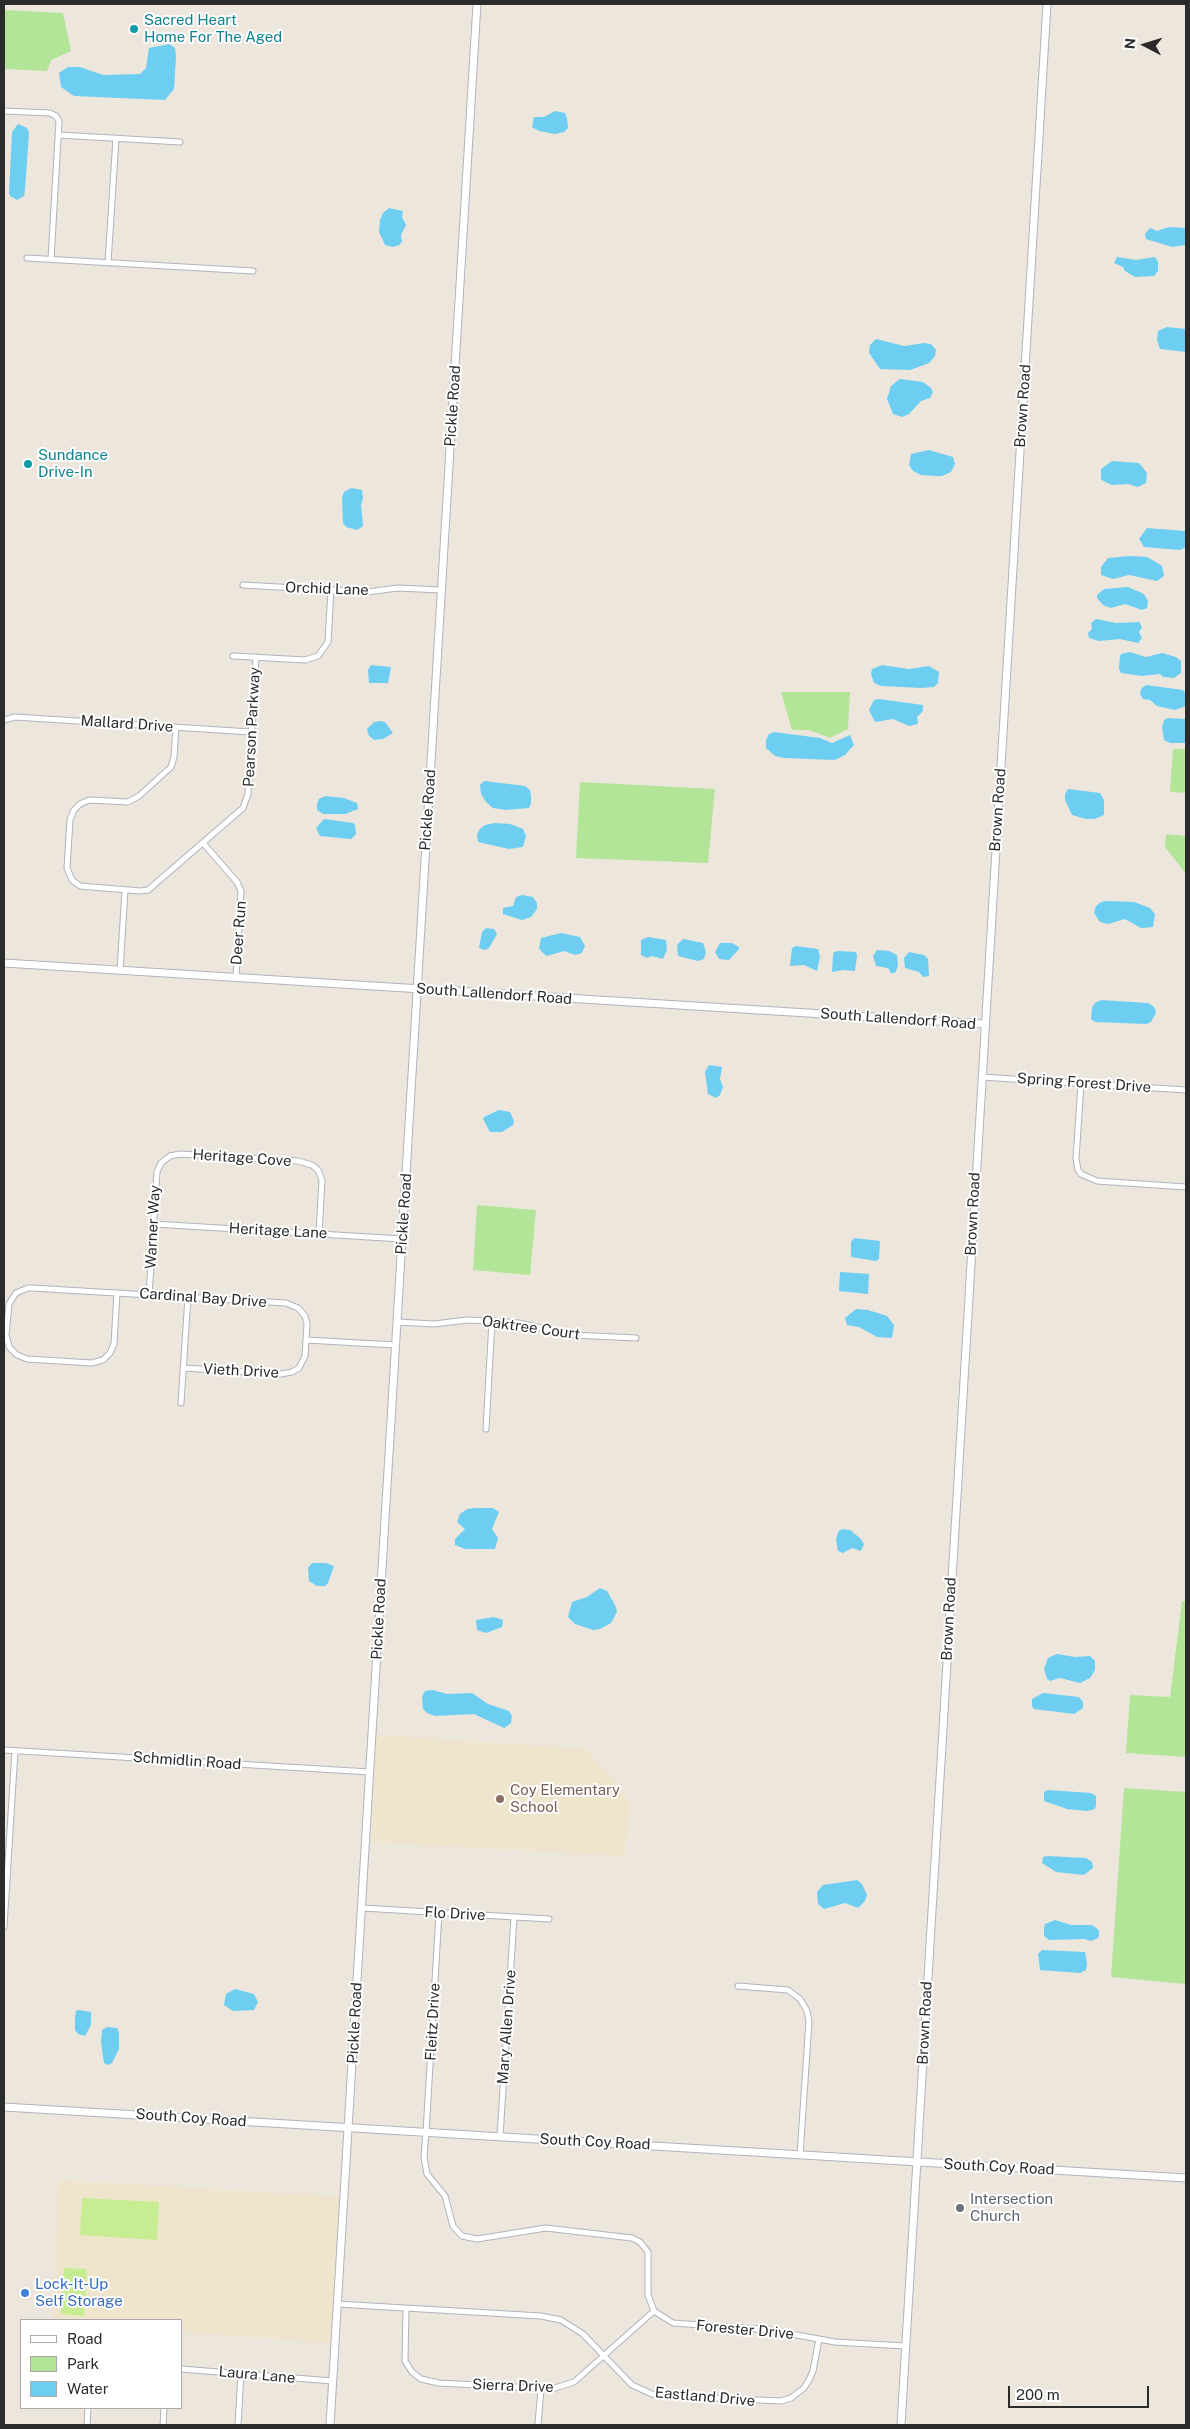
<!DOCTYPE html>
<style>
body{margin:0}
#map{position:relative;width:1190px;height:2429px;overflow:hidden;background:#ede6dd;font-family:"Public Sans",sans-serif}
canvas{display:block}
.frame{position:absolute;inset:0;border:5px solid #2b2b2b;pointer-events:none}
.legend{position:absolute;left:20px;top:2319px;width:162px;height:90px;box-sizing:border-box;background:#fff;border:1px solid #aaa;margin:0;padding:6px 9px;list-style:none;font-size:15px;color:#2b2b2b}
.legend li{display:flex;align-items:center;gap:10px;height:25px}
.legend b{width:25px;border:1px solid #aaa}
.north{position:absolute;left:1120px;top:20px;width:50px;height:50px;-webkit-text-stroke:4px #fff;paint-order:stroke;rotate:275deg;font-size:14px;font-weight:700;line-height:20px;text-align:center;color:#2b2b2b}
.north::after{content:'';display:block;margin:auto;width:18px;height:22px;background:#2b2b2b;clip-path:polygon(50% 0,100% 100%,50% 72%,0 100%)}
.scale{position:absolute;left:1008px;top:2386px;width:141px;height:22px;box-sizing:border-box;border:2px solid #2b2b2b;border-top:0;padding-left:6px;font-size:15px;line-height:18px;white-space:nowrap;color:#2b2b2b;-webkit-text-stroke:4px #fff;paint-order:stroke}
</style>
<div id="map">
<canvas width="1190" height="2429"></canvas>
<div class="frame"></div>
<ul class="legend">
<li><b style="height:6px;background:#fff"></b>Road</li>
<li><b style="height:14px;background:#b2e598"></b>Park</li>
<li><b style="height:14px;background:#6dcef2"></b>Water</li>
</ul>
<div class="north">N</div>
<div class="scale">200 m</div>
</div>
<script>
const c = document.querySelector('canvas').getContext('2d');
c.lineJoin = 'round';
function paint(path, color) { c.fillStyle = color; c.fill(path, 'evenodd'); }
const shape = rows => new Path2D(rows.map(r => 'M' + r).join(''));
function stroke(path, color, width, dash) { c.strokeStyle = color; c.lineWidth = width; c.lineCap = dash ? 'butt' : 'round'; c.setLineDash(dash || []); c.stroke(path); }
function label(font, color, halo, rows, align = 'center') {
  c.font = font + ' "Public Sans",sans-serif'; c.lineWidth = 4; c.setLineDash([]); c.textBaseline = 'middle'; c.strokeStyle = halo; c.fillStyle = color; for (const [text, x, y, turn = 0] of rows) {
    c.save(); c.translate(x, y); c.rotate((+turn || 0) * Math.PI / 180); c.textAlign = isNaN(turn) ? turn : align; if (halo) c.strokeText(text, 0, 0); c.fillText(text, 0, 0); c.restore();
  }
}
paint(shape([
 [376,1735,586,1749,625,1794,630,1804,625,1856,371,1842],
 [59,2180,344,2197,335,2343,181,2332,181,2320,53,2320]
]), '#efe4cc');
paint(shape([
 [4,10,63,13,71,51,51,60,47,71,4,69],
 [781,692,850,692,848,729,830,738,809,730,792,730],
 [1173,749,1186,749,1186,793,1170,792],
 [580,782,715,789,708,863,576,858],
 [1166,834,1186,836,1186,874,1165,847],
 [477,1205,536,1210,530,1275,473,1270],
 [1182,1601,1186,1602,1186,1757,1126,1753,1130,1695,1170,1697],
 [1124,1788,1186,1792,1186,1984,1111,1977]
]), '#b2e598');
paint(shape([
 [82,2198,159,2202,157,2240,80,2235],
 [64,2268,87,2269,84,2316,61,2314]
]), '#c7ed93');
paint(shape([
 [169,44,175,48,176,57,174,89,165,100,74,96,61,87,59,73,68,67,80,67,103,75,140,74,146,68,149,48],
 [555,111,565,113,567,118,568,128,564,132,555,134,539,131,532,127,534,117,544,117],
 [18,124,27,128,29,133,25,190,24,196,17,200,10,196,9,193,12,132],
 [389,208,403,211,402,217,406,225,401,235,402,242,399,245,393,247,385,245,379,232,380,220,383,213],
 [1169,227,1185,228,1185,245,1172,247,1146,239,1145,234,1150,228,1157,231],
 [1117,257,1136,260,1155,257,1158,262,1158,271,1154,276,1135,277,1125,271,1123,267,1114,263],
 [1167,327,1186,329,1186,352,1160,349,1157,340,1158,331],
 [876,339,904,346,924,343,931,344,936,350,935,356,929,363,910,370,880,369,869,353,870,345],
 [900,379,923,382,931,388,933,392,930,398,921,401,909,414,902,417,893,414,887,399,891,386],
 [929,450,953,457,955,464,951,472,942,476,935,476,921,475,913,471,909,465,911,454],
 [1112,461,1139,463,1147,473,1146,483,1138,487,1128,484,1112,485,1105,482,1101,479,1101,469],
 [351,488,362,490,363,498,361,505,363,526,357,530,346,527,343,523,342,498,344,492],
 [1147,528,1185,531,1186,547,1180,550,1144,547,1139,539],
 [1130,556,1147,557,1154,561,1162,566,1164,576,1157,581,1129,575,1113,579,1101,575,1101,567,1108,558],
 [1128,587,1144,594,1148,601,1147,608,1142,610,1125,604,1111,608,1103,605,1097,598,1097,595,1104,589],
 [1096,619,1116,623,1139,622,1142,627,1139,632,1142,638,1138,643,1120,639,1099,641,1089,638,1088,633,1092,629,1091,623],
 [1130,652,1146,657,1162,653,1176,657,1181,661,1181,673,1174,678,1163,677,1160,674,1142,676,1121,673,1119,669,1120,656,1121,654],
 [371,665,391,667,388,683,369,683,368,670],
 [882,665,909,669,929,666,939,672,938,683,934,687,922,688,881,686,874,683,871,674,872,669],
 [1146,685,1183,690,1186,694,1186,706,1175,710,1157,706,1150,700,1143,699,1140,694,1141,689],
 [879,699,923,705,923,711,917,717,918,724,909,726,893,719,875,722,869,710,874,700],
 [1168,718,1186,719,1186,743,1170,743,1164,740,1162,727,1164,720],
 [380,721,385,722,393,733,383,739,374,740,369,736,367,729,374,722],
 [774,732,820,738,832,743,850,735,854,745,845,755,835,760,784,758,775,756,766,748,766,740,769,734],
 [484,781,525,786,530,790,531,796,531,803,529,808,506,810,493,808,486,802,481,794,480,785],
 [1068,789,1100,793,1104,800,1104,815,1095,819,1086,819,1072,815,1065,800,1065,794],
 [325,796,344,798,357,803,358,809,345,814,323,814,317,810,317,804,319,799],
 [324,819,353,823,355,825,356,834,351,839,320,836,316,828],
 [495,823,510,824,523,829,526,836,523,847,509,849,478,842,477,834,480,829,485,825],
 [522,895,533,897,537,903,537,909,531,917,522,920,503,914,503,908,513,906,516,897],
 [1107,901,1134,902,1150,908,1155,914,1153,927,1141,928,1125,919,1108,924,1100,922,1094,913,1096,906,1101,902],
 [486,928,494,929,497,934,489,948,485,950,479,948,482,932],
 [561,933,580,937,585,946,582,953,575,955,564,951,547,956,542,952,539,948,541,938],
 [648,937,666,940,667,950,663,959,652,956,647,958,641,955,641,940],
 [683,939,703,943,706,952,704,959,698,961,678,956,677,945],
 [720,943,732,943,739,947,739,949,729,960,719,959,715,952],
 [796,946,818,949,820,957,817,971,804,965,790,966,792,948],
 [877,950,889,951,897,955,898,966,895,973,891,973,888,968,876,966,873,956],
 [838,951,856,952,857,956,855,971,843,970,832,972,833,955,834,952],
 [909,952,924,955,928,959,929,976,923,977,919,972,905,968,904,958],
 [1101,1000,1148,1003,1154,1007,1156,1013,1151,1022,1146,1024,1095,1022,1091,1019,1092,1007,1095,1003],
 [709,1065,722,1067,720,1079,723,1087,720,1095,716,1098,708,1094,705,1072],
 [499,1110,510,1112,514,1121,513,1125,502,1132,490,1132,483,1119,484,1117],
 [854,1238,880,1241,879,1259,876,1261,851,1257,851,1242],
 [840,1272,869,1274,868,1294,839,1291],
 [856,1309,868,1310,887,1316,894,1325,892,1338,877,1337,859,1327,847,1325,845,1318],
 [475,1508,493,1508,499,1512,492,1529,498,1538,495,1549,465,1549,455,1545,455,1539,465,1529,457,1522,460,1514,467,1509],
 [842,1529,850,1530,860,1538,864,1544,861,1551,852,1548,843,1553,838,1551,836,1540,838,1532],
 [312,1563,326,1563,334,1566,328,1583,325,1586,317,1586,309,1581,308,1568],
 [600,1588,607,1591,616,1607,617,1612,611,1623,600,1629,593,1630,575,1624,568,1617,572,1602,587,1597],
 [494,1617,503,1620,502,1627,486,1633,477,1630,476,1620],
 [1057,1654,1075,1657,1090,1656,1095,1661,1095,1670,1090,1678,1080,1683,1060,1678,1050,1681,1047,1679,1044,1669,1048,1658],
 [433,1690,447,1694,472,1693,488,1704,509,1711,512,1716,511,1723,504,1728,474,1714,435,1716,427,1713,423,1709,422,1697,425,1691],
 [1043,1693,1079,1697,1083,1702,1083,1708,1074,1714,1034,1709,1032,1706,1032,1699],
 [1048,1790,1091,1793,1096,1796,1096,1805,1095,1809,1087,1811,1067,1809,1044,1801,1044,1792],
 [1047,1856,1086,1858,1092,1862,1093,1868,1084,1875,1056,1872,1042,1863,1043,1857],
 [857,1880,862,1884,867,1895,865,1901,858,1908,845,1903,824,1909,818,1904,817,1892,823,1885],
 [1055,1920,1071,1925,1092,1925,1099,1930,1099,1935,1098,1938,1091,1941,1084,1939,1049,1940,1044,1936,1044,1928,1045,1924],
 [1042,1950,1085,1952,1087,1963,1086,1970,1080,1973,1040,1970,1038,1954],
 [235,1989,254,1994,258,2002,254,2010,233,2011,224,2005,226,1994],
 [79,2010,91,2012,91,2025,85,2036,78,2034,75,2030,75,2018,76,2011],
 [107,2027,117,2028,119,2033,119,2049,112,2063,108,2065,104,2063,101,2042,102,2030]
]), '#6dcef2');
const street = shape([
 [4,111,50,113,56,116,59,121,51,259],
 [59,135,180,142],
 [27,258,253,271],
 [108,263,116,138],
 [243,585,367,592,398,588,441,590],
 [233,656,305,660,318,656,328,642,331,590],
 [4,720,15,717,251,732],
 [176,727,174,757,171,767,139,796,128,802,89,800,80,804,74,810,70,820,67,868,72,880,80,886,140,891,148,890,243,808,248,794,256,657],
 [203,843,237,882,241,891,236,977],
 [120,970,125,890],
 [981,1077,1186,1090],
 [1081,1083,1076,1159,1078,1170,1081,1174,1097,1181,1186,1187],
 [153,1224,402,1239],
 [117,1293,114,1344,110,1353,103,1360,92,1363,27,1359,17,1355,9,1347,6,1335,9,1304,16,1293,28,1288,32,1288,149,1295,286,1303,298,1308,305,1316,307,1324,305,1356,299,1368,292,1372,281,1374,183,1368],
 [149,1295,157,1172,161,1163,170,1156,180,1154,298,1161,312,1165,318,1170,322,1180,319,1234],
 [397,1322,434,1324,467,1320,492,1321,519,1323,573,1335,636,1338],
 [306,1340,395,1345],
 [181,1403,188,1297],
 [486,1429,492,1321],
 [4,1750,370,1772],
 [362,1908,549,1919],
 [4,1927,15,1751],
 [738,1986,788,1990,800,1999,807,2011,809,2021,800,2155],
 [426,2132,424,2157,427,2174,445,2196,453,2226,462,2236,477,2239,546,2228,632,2238,640,2242,648,2252,648,2295,654,2311,673,2323,770,2330,835,2342,905,2346],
 [426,2132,439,1913],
 [500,2136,514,1917],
 [337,2304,541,2316,561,2320,583,2334,632,2385,652,2394,665,2396,781,2401,791,2398,804,2388,809,2380,813,2371,819,2339],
 [406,2309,405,2361,412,2372,421,2379,439,2383,552,2389,574,2382,654,2311],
 [181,2369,333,2381],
 [538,2424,541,2389],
 [87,2425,88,2408],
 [163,2425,164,2408],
 [238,2425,241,2373]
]);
const secondary = shape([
 [4,963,984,1024],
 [4,2107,1186,2178],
 [330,2425,477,4],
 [901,2425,1047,4]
]);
stroke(street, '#b1b3bf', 7);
stroke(secondary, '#b1b3bf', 9);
stroke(street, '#fff', 5);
stroke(secondary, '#fff', 7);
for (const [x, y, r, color] of [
 [134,29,5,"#0f9aa8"],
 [28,464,5,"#0f9aa8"],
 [500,1799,5,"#8d6e63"],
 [960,2208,5,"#6b7280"],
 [25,2293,5,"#3f7fe0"]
]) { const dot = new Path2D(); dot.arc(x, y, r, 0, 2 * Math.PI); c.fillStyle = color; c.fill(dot); stroke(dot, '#fff', 2); }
label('15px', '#0d838f', '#fff', [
 ["Sacred Heart",144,20],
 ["Home For The Aged",144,37],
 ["Sundance",38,455],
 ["Drive-In",38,472]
], 'left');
label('15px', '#2b2b2b', '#fff', [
 ["Pickle Road",453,406,-86],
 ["Brown Road",1023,406,-86],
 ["Orchid Lane",327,589,2],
 ["Mallard Drive",127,724,4],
 ["Pearson Parkway",252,727,-87],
 ["Pickle Road",428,810,-86],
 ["Brown Road",998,810,-86],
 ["Deer Run",239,933,-86],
 ["South Lallendorf Road",494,994,4],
 ["South Lallendorf Road",898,1019,4],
 ["Spring Forest Drive",1084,1083,4],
 ["Heritage Cove",242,1158,4],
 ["Pickle Road",404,1214,-86],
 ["Brown Road",973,1214,-87],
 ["Warner Way",153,1227,-87],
 ["Heritage Lane",278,1231,3],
 ["Cardinal Bay Drive",203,1298,4],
 ["Oaktree Court",531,1328,8],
 ["Vieth Drive",241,1371,3],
 ["Pickle Road",379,1619,-87],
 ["Brown Road",949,1619,-87],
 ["Schmidlin Road",187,1761,4],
 ["Flo Drive",455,1914,3],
 ["Fleitz Drive",433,2022,-87],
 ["Pickle Road",355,2023,-87],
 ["Brown Road",925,2023,-87],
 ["Mary Allen Drive",507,2027,-86],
 ["South Coy Road",191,2118,4],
 ["South Coy Road",595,2142,3],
 ["South Coy Road",999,2167,3],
 ["Forester Drive",745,2330,5],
 ["Laura Lane",257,2375,5],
 ["Sierra Drive",513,2386,2],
 ["Eastland Drive",705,2397,5]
]);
label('15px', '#785e54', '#fff', [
 ["Coy Elementary",510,1790],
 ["School",510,1807]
], 'left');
label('15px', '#5b616d', '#fff', [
 ["Intersection",970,2199],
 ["Church",970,2216]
], 'left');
label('15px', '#366cbe', '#fff', [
 ["Lock-It-Up",35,2284],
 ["Self Storage",35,2301]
], 'left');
</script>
